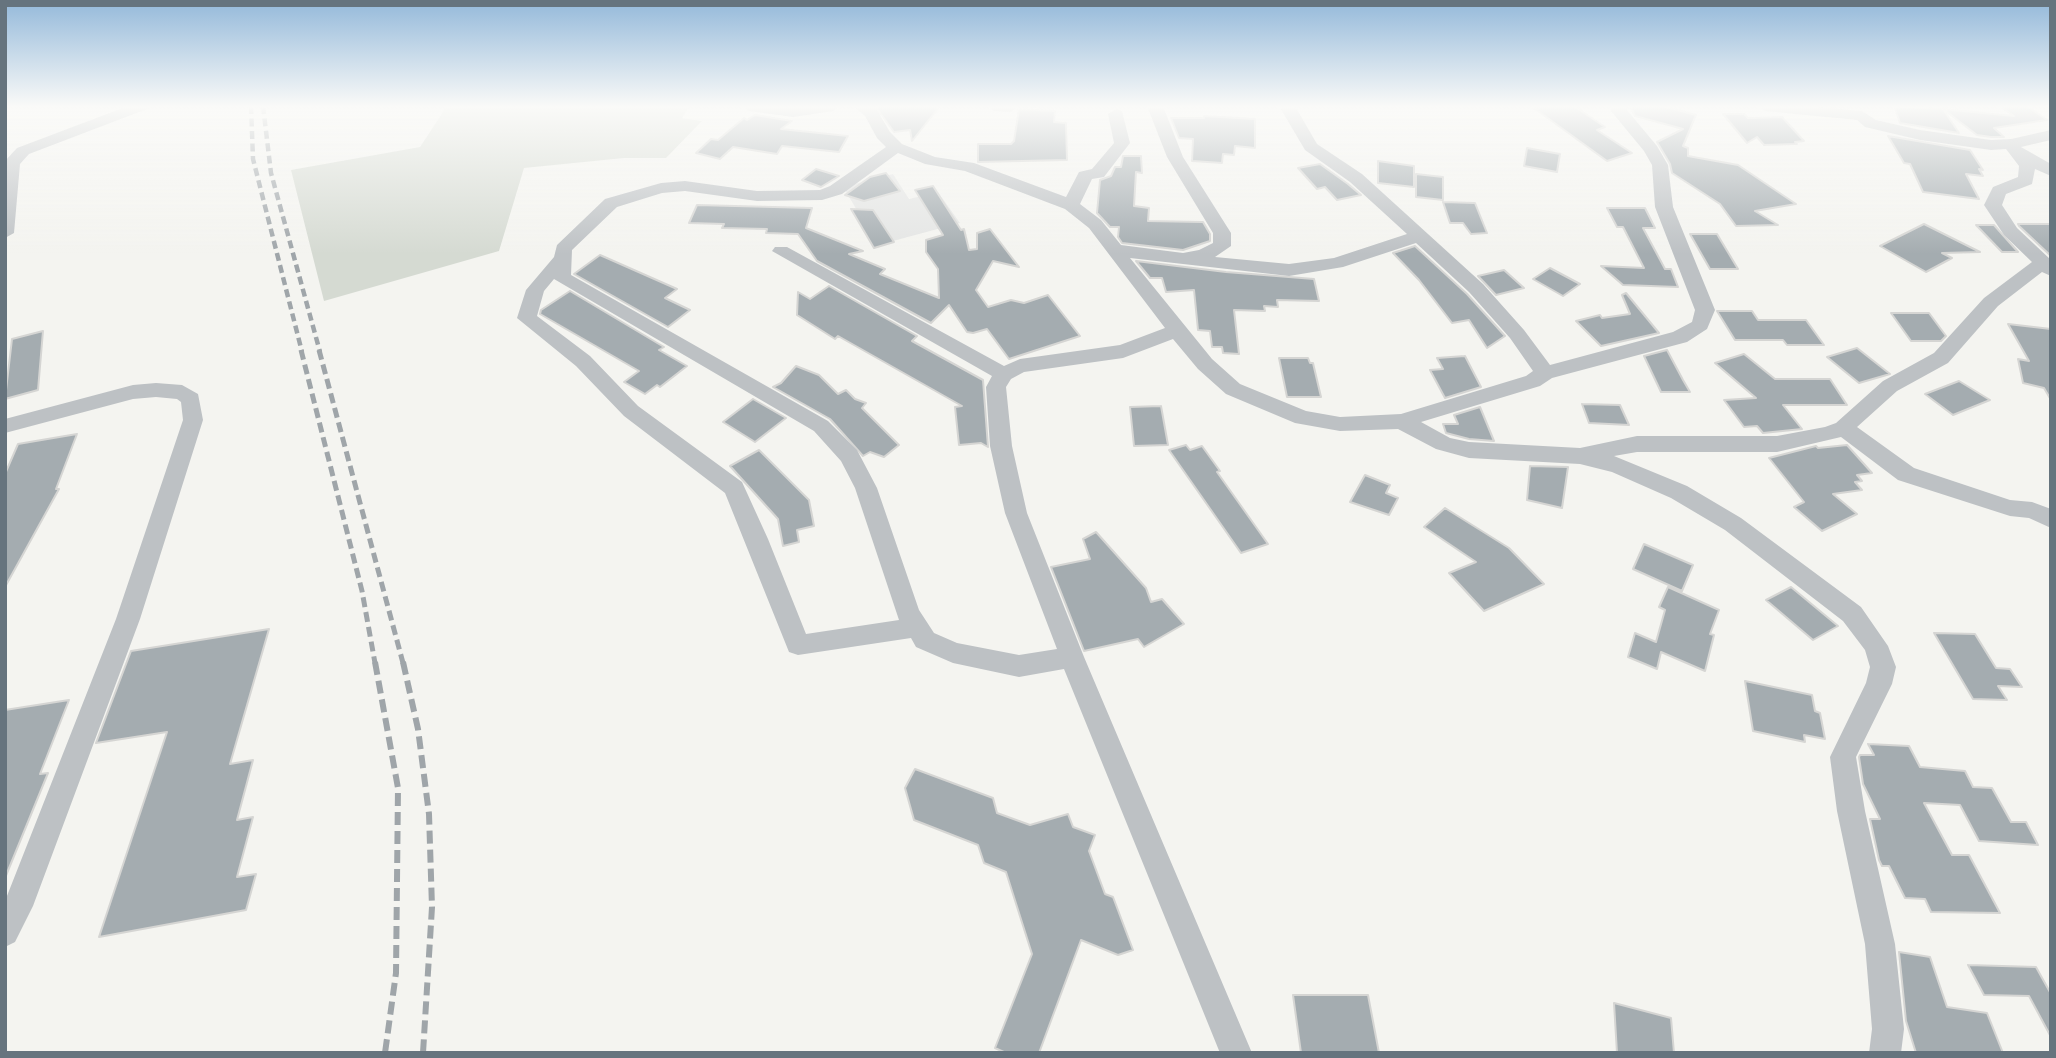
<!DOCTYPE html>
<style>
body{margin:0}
#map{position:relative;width:2056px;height:1058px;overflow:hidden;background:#f4f4f0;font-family:"Open Sans",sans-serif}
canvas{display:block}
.frame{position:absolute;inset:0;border:7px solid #66747e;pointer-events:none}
</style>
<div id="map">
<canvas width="2056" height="1058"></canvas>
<div class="frame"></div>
</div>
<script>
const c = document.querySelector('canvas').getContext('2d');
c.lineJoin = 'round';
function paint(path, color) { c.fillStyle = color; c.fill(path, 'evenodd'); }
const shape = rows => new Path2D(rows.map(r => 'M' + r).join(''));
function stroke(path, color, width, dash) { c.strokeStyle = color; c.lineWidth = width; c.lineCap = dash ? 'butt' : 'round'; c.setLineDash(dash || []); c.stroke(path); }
paint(shape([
 [893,174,909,199,938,192,960,223,878,245,843,187]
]), '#e4e5e4');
paint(shape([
 [447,106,689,106,682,118,702,121,666,158,624,158,524,168,499,251,324,301,291,170,420,147]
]), '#d5dad2');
const building = shape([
 [875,106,940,106,912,141,910,130,894,132,875,106],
 [1531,106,1574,106,1605,127,1597,130,1632,153,1607,161,1531,106],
 [1630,106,1663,106,1696,115,1683,146,1688,148,1688,156,1738,165,1796,204,1755,211,1778,225,1736,226,1720,204,1672,173,1670,164,1657,142,1683,129,1635,116,1630,106],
 [1894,106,1943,109,1959,133,1900,123,1894,106],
 [1999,106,2027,106,2047,120,1994,128,2004,137,1991,137,1977,135,1943,109,2014,116,1999,106],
 [1019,109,1055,111,1054,122,1066,123,1067,160,978,162,978,144,1011,144,1014,141,1019,109],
 [1723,114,1744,114,1748,118,1782,117,1804,141,1795,142,1797,144,1764,145,1757,137,1747,143,1723,114],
 [755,115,792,121,781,129,848,136,839,152,782,146,777,154,733,147,720,159,696,153,711,139,718,140,744,118,747,120,755,115],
 [1204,116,1255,119,1255,148,1235,146,1234,155,1223,154,1222,163,1192,161,1193,139,1179,138,1171,118,1204,118,1204,116],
 [1888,136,1970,150,1983,170,1979,169,1983,176,1966,174,1979,199,1923,192,1910,164,1904,163,1888,136],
 [1527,148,1560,154,1557,172,1524,166,1527,148],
 [1123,156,1141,156,1142,173,1136,172,1134,206,1149,208,1148,221,1203,222,1210,234,1210,241,1183,250,1122,243,1118,237,1119,227,1110,227,1097,213,1100,180,1111,176,1115,167,1121,167,1123,156],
 [1378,161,1414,166,1414,187,1378,183,1378,161],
 [1320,164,1348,184,1361,195,1337,200,1325,187,1317,189,1298,168,1320,164],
 [816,169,839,176,821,187,802,180,816,169],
 [886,173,900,191,864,201,845,195,870,177,886,173],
 [1416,174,1443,177,1443,200,1416,197,1416,174],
 [933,186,961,230,964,229,969,250,977,249,977,233,990,229,1019,267,993,261,976,290,988,307,1011,300,1024,303,1048,295,1080,336,1009,359,987,329,973,333,967,332,949,305,931,323,817,261,798,234,766,233,767,229,722,228,724,224,689,223,697,205,812,208,806,228,863,251,849,254,885,269,880,274,939,298,938,269,926,252,926,240,943,235,915,190,933,186],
 [1443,202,1475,203,1487,233,1471,234,1463,223,1450,223,1443,202],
 [1607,208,1645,208,1655,228,1643,228,1665,269,1671,269,1678,287,1623,285,1601,266,1644,268,1623,227,1617,227,1607,208],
 [851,209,873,210,894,242,874,248,851,209],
 [1924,224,1980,252,1942,253,1952,258,1926,272,1880,246,1924,224],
 [2018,224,2051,224,2051,256,2019,226,2018,224],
 [1976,225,1994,225,2018,252,2002,252,1976,225],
 [1690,234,1717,234,1738,269,1710,269,1690,234],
 [1415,246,1467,294,1505,336,1487,348,1469,320,1452,323,1419,280,1393,253,1415,246],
 [600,255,677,289,665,298,690,310,668,327,574,274,600,255],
 [1136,261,1226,272,1314,279,1319,301,1277,300,1278,307,1264,306,1265,311,1234,310,1239,354,1223,353,1222,347,1212,347,1210,331,1198,330,1194,290,1166,292,1162,278,1150,278,1136,261],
 [1550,268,1580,284,1563,296,1533,279,1550,268],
 [1504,270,1524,288,1496,295,1478,276,1504,270],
 [829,286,917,336,912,341,983,380,988,447,981,443,959,445,955,407,962,406,838,336,835,339,797,315,798,292,810,299,829,286],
 [570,291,664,347,659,350,687,366,660,387,657,385,645,394,624,382,639,371,540,314,541,310,570,291],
 [1626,293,1659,333,1601,346,1576,321,1600,315,1602,318,1630,314,1622,295,1626,293],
 [1717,311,1752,311,1758,320,1806,320,1824,345,1787,345,1783,340,1735,340,1717,311],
 [1891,313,1929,313,1946,336,1941,341,1911,341,1891,313],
 [2008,324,2051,329,2051,400,2044,388,2023,383,2018,359,2029,361,2008,324],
 [43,331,38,390,5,399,12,339,43,331],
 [1857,348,1890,374,1859,383,1827,357,1857,348],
 [1667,350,1683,380,1690,392,1661,392,1644,356,1667,350],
 [1744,354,1775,379,1830,379,1847,405,1783,405,1802,429,1763,433,1757,426,1744,427,1724,400,1756,398,1715,363,1744,354],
 [1465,356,1481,387,1445,398,1430,370,1443,369,1437,358,1465,356],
 [1279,358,1308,358,1310,363,1313,363,1321,397,1287,397,1279,358],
 [796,366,819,375,838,394,846,390,855,399,866,403,862,408,899,445,884,457,870,452,863,456,830,419,773,387,781,383,796,366],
 [1959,381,1990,400,1953,415,1925,394,1959,381],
 [753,399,786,418,755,442,723,422,753,399],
 [1582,404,1620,405,1629,425,1589,423,1582,404],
 [1161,406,1168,445,1134,446,1130,407,1161,406],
 [1480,407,1494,441,1469,439,1446,433,1443,424,1458,424,1454,415,1480,407],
 [77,434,56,489,59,489,5,587,5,474,18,444,77,434],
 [1186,445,1190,450,1202,446,1220,471,1217,472,1268,544,1241,553,1169,450,1186,445],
 [1847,445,1872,473,1857,475,1862,481,1855,482,1862,490,1833,494,1857,514,1822,531,1794,507,1804,502,1769,458,1816,446,1818,448,1847,445],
 [759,450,809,500,814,526,797,530,799,542,783,546,778,519,730,466,759,450],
 [1530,466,1568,467,1562,508,1527,500,1530,466],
 [1365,475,1390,485,1386,493,1398,498,1389,515,1350,502,1365,475],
 [1445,508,1509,548,1544,584,1484,611,1449,573,1476,562,1424,527,1445,508],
 [1096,532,1146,588,1151,602,1162,599,1184,624,1144,647,1138,639,1084,651,1051,567,1090,559,1083,539,1096,532],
 [1644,544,1693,565,1682,591,1633,569,1644,544],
 [1668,587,1719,610,1710,634,1714,635,1705,671,1661,652,1657,669,1628,657,1635,633,1656,642,1665,610,1659,607,1668,587],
 [1791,587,1838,626,1813,640,1766,600,1791,587],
 [269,629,230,764,253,760,237,820,253,817,237,877,256,874,246,910,99,937,167,732,96,743,131,651,269,629],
 [1934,633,1975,634,1996,668,2010,669,2022,687,1998,686,2007,700,1973,699,1934,633],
 [1745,681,1812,695,1815,711,1820,713,1825,739,1804,735,1805,742,1753,731,1745,681],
 [69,700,40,774,48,773,5,878,5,710,69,700],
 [1868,744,1909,746,1920,767,1965,771,1973,787,1992,788,2011,822,2026,822,2038,845,1979,841,1960,805,1924,803,1952,855,1969,855,2000,913,1931,912,1925,899,1905,898,1889,866,1882,866,1879,860,1870,819,1880,819,1863,784,1859,757,1860,755,1874,755,1868,744],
 [915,769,993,798,997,813,1030,825,1068,814,1073,827,1095,835,1089,851,1105,894,1113,897,1133,950,1118,955,1081,940,1039,1053,1006,1053,995,1048,1032,954,1006,872,984,863,978,845,914,820,905,788,915,769],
 [1899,952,1930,957,1947,1007,1987,1013,2003,1053,1916,1053,1906,1021,1899,952],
 [1968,965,2036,967,2051,994,2051,1037,2029,996,1984,995,1968,965],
 [1293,995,1368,995,1379,1053,1301,1053,1293,995],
 [1614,1003,1671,1018,1674,1053,1617,1053,1614,1003]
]);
paint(building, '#a4acb0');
stroke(building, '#d5d5d3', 2);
paint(shape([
 [128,106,150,106,147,109,29,154,20,164,14,233,5,238,5,161,17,148,128,106],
 [741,106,793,107,841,106,833,111,793,117,749,111,741,106],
 [853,106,871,106,877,110,890,132,902,144,935,157,974,163,1066,197,1079,172,1092,169,1114,143,1108,114,1116,109,1122,111,1130,143,1104,177,1092,179,1080,204,1101,220,1121,245,1183,253,1199,250,1213,243,1213,233,1167,157,1147,106,1163,106,1183,157,1231,233,1231,246,1215,257,1289,264,1334,258,1407,234,1350,182,1305,150,1279,106,1295,106,1317,144,1362,174,1483,284,1524,330,1550,365,1673,332,1692,322,1695,310,1655,207,1652,165,1644,151,1611,111,1611,106,1627,106,1627,110,1657,146,1668,165,1673,207,1715,310,1707,329,1687,342,1552,378,1540,386,1421,422,1450,438,1469,442,1580,448,1637,436,1777,436,1825,427,1836,423,1883,381,1934,353,1984,298,2032,262,2004,235,1984,205,1993,187,2018,177,2019,166,2006,149,1991,150,1920,140,1865,127,1857,120,1765,111,1757,106,1808,106,1862,111,1876,120,1920,130,1991,140,2011,139,2051,130,2051,140,2021,147,2051,164,2051,176,2035,169,2032,184,2006,194,2002,205,2017,228,2051,260,2051,276,2042,272,1998,306,1948,363,1897,391,1857,427,1914,468,2010,500,2032,502,2051,509,2051,528,2029,518,2010,516,1898,480,1841,437,1777,452,1637,452,1614,456,1687,486,1741,518,1861,607,1888,646,1896,667,1892,684,1856,757,1865,811,1895,944,1904,1029,1901,1053,1869,1053,1872,1029,1865,944,1837,811,1830,757,1866,683,1870,667,1865,650,1843,621,1725,530,1671,498,1612,472,1580,464,1469,458,1436,449,1398,429,1340,431,1295,423,1226,394,1198,369,1173,339,1123,358,1024,372,1011,379,1006,387,1012,446,1027,513,1084,657,1252,1053,1220,1053,1064,669,1019,677,953,663,916,647,911,638,798,655,789,652,725,493,624,416,576,366,517,318,526,290,554,257,557,245,605,199,661,183,685,181,757,191,820,190,830,186,886,147,877,138,865,116,853,106],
 [898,153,925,164,965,171,1065,209,1089,228,1165,328,1120,345,1020,359,1004,366,787,247,775,247,772,251,992,376,986,387,990,446,1005,513,1057,649,1019,655,957,643,934,633,919,610,877,488,857,450,828,421,571,275,572,250,617,207,662,193,685,191,757,201,822,200,842,194,898,153],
 [1416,243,1469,292,1510,338,1533,371,1526,376,1401,414,1340,417,1306,411,1240,384,1212,359,1130,258,1289,276,1343,267,1416,243],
 [554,279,814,431,841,461,855,488,899,620,806,634,768,539,742,482,638,406,590,356,537,316,544,291,554,279],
 [986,106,1017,106,1018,107,1010,112,994,111,986,106],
 [156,383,182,385,198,394,203,420,140,619,33,906,15,942,5,947,5,901,116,619,183,420,181,402,177,399,156,397,133,399,5,433,5,419,133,385,156,383]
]), '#bdc1c4');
stroke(shape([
 [251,106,253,159,302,352],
 [263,106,271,173,320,352]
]), '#9fa5a9', 4.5, [8, 4.5]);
stroke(shape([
 [301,350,362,591,375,663],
 [319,350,403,663]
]), '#9fa5a9', 5, [10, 5]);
stroke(shape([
 [375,662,398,788,396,973,385,1053],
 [403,662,418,729,429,814,432,907,423,1053]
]), '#9fa5a9', 6, [13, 6]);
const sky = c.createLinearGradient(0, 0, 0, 254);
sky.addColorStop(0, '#94b9da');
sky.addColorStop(0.42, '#fafaf8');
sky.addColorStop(1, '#fafaf800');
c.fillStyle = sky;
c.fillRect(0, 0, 2056, 254);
</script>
